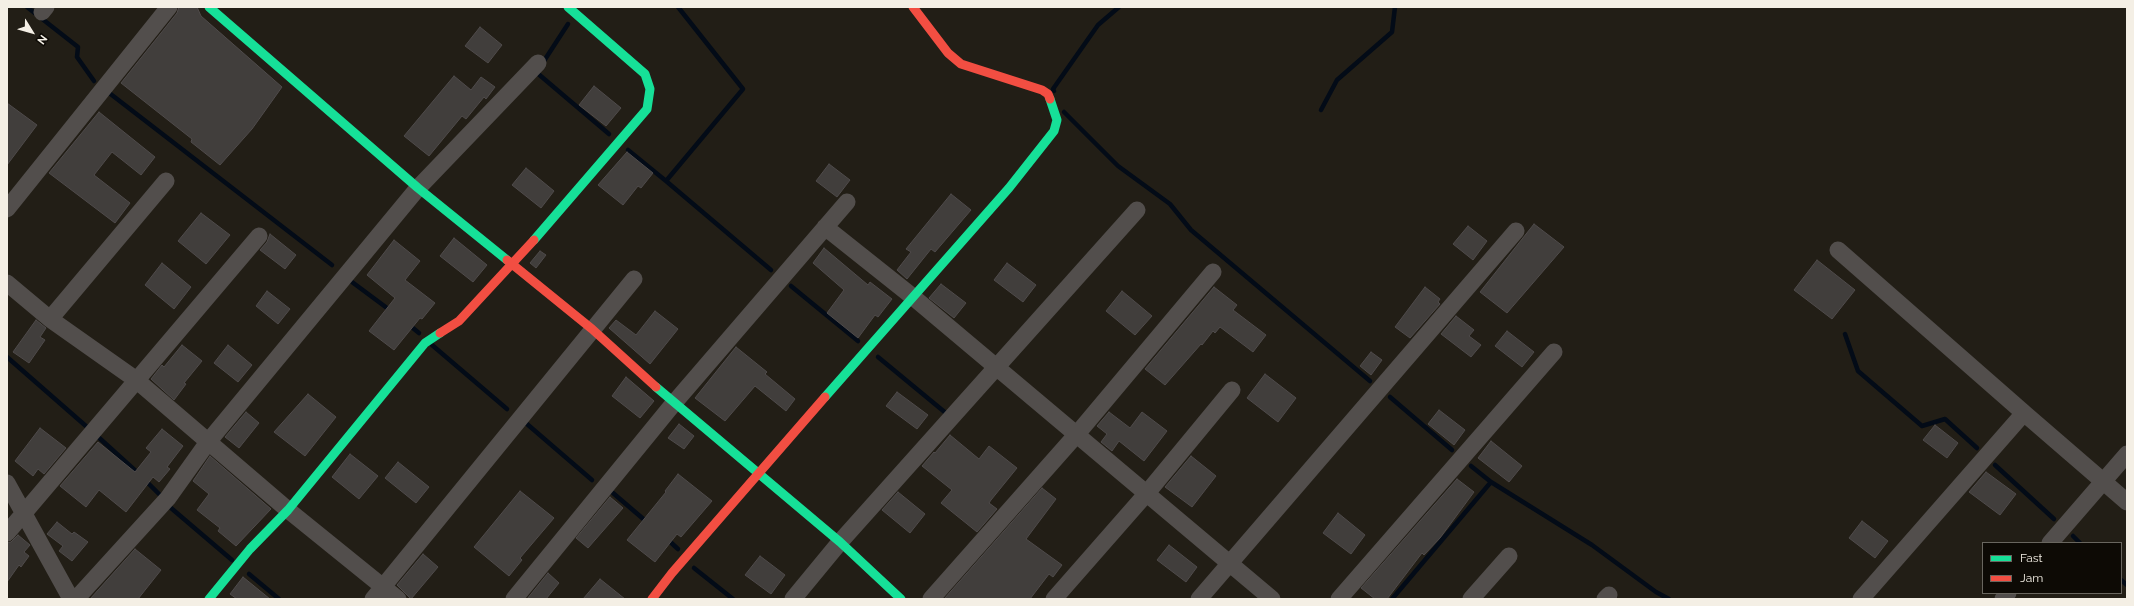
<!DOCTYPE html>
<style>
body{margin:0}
#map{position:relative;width:2134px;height:606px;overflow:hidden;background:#221e16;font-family:Raleway,sans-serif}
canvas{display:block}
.frame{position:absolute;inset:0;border:8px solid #f4efe5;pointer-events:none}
.legend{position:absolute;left:1982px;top:542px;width:140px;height:52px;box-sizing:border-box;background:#0d0a05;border:1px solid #69665f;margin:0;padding:5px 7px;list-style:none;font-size:12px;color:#f4efe5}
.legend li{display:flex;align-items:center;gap:8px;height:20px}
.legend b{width:20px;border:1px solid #69665f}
.north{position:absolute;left:12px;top:12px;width:40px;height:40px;-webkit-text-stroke:3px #0d0a05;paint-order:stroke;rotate:127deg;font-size:11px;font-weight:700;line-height:16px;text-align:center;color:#f4efe5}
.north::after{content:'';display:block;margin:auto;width:14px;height:18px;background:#f4efe5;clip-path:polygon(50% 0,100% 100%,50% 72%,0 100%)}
</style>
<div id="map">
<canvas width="2134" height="606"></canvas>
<div class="frame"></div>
<ul class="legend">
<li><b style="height:5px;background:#16e098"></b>Fast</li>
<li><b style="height:5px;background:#f24e42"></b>Jam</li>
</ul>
<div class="north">N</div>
</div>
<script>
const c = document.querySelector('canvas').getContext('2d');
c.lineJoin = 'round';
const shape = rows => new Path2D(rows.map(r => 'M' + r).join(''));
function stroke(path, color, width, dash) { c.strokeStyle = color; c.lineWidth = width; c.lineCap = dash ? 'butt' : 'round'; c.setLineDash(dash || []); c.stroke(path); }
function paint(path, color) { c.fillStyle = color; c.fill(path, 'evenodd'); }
stroke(shape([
 [27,7,78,47,77,57,94,81],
 [678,7,743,89,666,181,771,270],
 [542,64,568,24],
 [536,72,609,134],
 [1054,91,1053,89,1098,25,1119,7],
 [108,92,332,265],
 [1321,110,1337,80,1392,32,1395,7],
 [1064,112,1118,166,1170,204,1191,230,1370,381],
 [628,150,666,181],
 [352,282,391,311],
 [791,286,858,341],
 [408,324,419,333],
 [1845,334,1858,371,1922,426,1945,419,1977,448],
 [432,345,507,409],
 [7,357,87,427],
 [878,357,947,414],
 [1390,397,1452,450],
 [527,424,592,480],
 [96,435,139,474],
 [1995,465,2054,519],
 [144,479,159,494],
 [1491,482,1592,545,1656,592,1669,599],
 [613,493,648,523],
 [171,508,232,560],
 [2073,536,2080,543],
 [666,538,678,549],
 [694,568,733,599],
 [249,574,279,599],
 [2121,580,2127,585],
 [1392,599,1491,482,1471,466]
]), '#030b17', 4.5);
const building = shape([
 [179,7,197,7,201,16,282,87,252,129,220,165,191,142,192,139,121,83,177,13,179,7],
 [480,27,502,45,488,63,465,46,480,27],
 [454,76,471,90,481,77,495,87,486,99,484,97,466,119,462,116,429,156,404,136,454,76],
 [594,86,621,108,606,126,579,105,594,86],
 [7,103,37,125,7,165,7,103],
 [99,112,155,157,141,175,112,152,94,175,130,203,115,223,49,173,99,112],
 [627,152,653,173,641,188,638,186,623,205,598,185,627,152],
 [829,164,850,180,837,197,816,181,829,164],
 [526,168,554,191,541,208,512,185,526,168],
 [951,194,971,210,935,252,931,249,907,279,897,270,911,252,906,249,951,194],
 [201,213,230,235,206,264,178,241,201,213],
 [1534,224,1564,247,1507,313,1480,292,1534,224],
 [1468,226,1487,241,1473,260,1453,244,1468,226],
 [270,234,296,255,285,269,260,250,267,242,270,234],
 [454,238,487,265,473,282,440,256,454,238],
 [394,240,420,261,405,280,435,303,422,319,420,318,394,350,369,331,395,298,367,275,394,240],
 [824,248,868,285,870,282,892,299,878,317,875,315,858,338,827,313,844,290,813,263,824,248],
 [540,251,546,255,536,268,530,263,540,251],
 [1817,260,1855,290,1832,319,1794,290,1817,260],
 [162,263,191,287,174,309,145,285,162,263],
 [1007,263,1036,285,1023,302,994,280,1007,263],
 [941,284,966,303,954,318,929,298,941,284],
 [1214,287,1237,305,1233,310,1266,335,1253,352,1220,327,1215,333,1213,331,1202,345,1201,344,1165,385,1145,369,1214,287],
 [1425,287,1440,299,1438,302,1440,304,1410,338,1395,327,1425,287],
 [267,291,290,309,278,324,256,306,267,291],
 [1122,291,1152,316,1135,335,1106,311,1122,291],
 [655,311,678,329,650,364,609,328,616,320,636,335,655,311],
 [1456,316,1474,330,1469,336,1481,345,1471,357,1441,334,1456,316],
 [36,320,46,328,40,337,45,340,29,363,13,352,36,320],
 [1507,331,1534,352,1522,367,1495,346,1507,331],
 [182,345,202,361,184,383,186,384,174,400,151,379,162,365,164,367,182,345],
 [228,345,252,365,238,382,214,363,228,345],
 [736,347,767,372,765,374,795,399,786,411,755,386,725,421,695,398,736,347],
 [1371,352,1382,360,1371,375,1360,366,1371,352],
 [1265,374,1296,398,1278,422,1247,398,1265,374],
 [626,377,654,401,640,418,612,396,626,377],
 [897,392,928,415,917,429,886,406,897,392],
 [308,394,336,417,305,456,274,432,308,394],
 [1439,410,1465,430,1454,445,1428,424,1439,410],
 [246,412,259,423,239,448,225,437,246,412],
 [1109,412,1130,428,1142,412,1167,431,1144,461,1119,441,1112,451,1101,442,1107,434,1097,426,1109,412],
 [679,424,694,436,684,449,668,438,679,424],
 [1935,425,1958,443,1947,458,1923,440,1935,425],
 [40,428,66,448,44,474,38,469,33,476,15,461,40,428],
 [162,429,183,446,167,467,170,469,159,482,153,477,126,512,99,490,86,507,60,486,98,442,135,472,151,452,146,448,162,429],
 [950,435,979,459,989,446,1017,468,991,500,989,503,997,509,977,532,941,503,952,490,922,466,934,452,935,453,950,435],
 [1491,441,1522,466,1509,482,1478,458,1491,441],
 [350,454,378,476,359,499,332,477,350,454],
 [210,456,271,509,236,546,218,531,220,528,197,510,209,494,193,481,210,456],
 [1191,456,1216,476,1192,507,1165,487,1191,456],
 [398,462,429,487,416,503,385,478,398,462],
 [1986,472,2016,494,2000,515,1969,492,1986,472],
 [678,474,712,501,681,537,677,534,655,562,627,540,666,492,665,491,678,474],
 [1457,479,1474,492,1440,538,1424,555,1422,553,1387,599,1375,599,1361,588,1457,479],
 [1042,488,1056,499,1026,539,1062,565,1053,577,1049,574,1030,599,944,599,1042,488],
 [520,491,554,518,520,558,522,560,509,576,474,547,520,491],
 [898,492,925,514,910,533,882,510,898,492],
 [610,497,623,508,588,548,576,538,610,497],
 [1338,513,1365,535,1351,554,1323,533,1338,513],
 [1862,521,1888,541,1875,558,1849,538,1862,521],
 [57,522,72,534,74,532,88,542,72,561,59,551,63,546,47,534,57,522],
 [18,535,30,545,24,552,29,556,21,567,19,565,7,582,7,543,11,542,18,535],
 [1169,545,1197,567,1186,582,1157,560,1169,545],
 [135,549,161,570,138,599,90,599,135,549],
 [423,554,438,567,411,599,397,585,423,554],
 [760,556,785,575,771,594,745,575,760,556],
 [548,573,559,583,546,599,527,599,548,573],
 [243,577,270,599,237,599,230,594,243,577],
 [600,579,625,599,583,599,600,579]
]);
paint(building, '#413e3c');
stroke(building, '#4f4b4b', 1);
stroke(shape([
 [42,12,46,7],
 [7,209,169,7],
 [825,227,913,297,1272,599],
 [1838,250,2024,413,1861,599],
 [7,283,50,319,135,379,288,510,398,599],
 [50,319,166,181],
 [2024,413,2127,502],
 [7,483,71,599],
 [7,533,259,236],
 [2050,543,2127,454],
 [76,599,168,498,208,442,418,188,538,63],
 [373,599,634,279],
 [514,599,674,403,847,202],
 [793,599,840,542,1137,210],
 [931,599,1077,434,1213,272],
 [1054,599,1147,493,1232,390],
 [1199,599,1516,231],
 [1339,599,1554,352],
 [1471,599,1509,556],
 [1605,599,1609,595],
 [2003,599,2008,593]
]), '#524e4c', 17);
stroke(shape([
 [209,7,418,188,507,260],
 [534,240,647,109,650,89,645,74,568,7],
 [656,387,840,542,901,599],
 [825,397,1009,188,1054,131,1057,120,1050,99],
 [209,599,250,549,288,510,425,343,440,333]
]), '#16e098', 9);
stroke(shape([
 [913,7,948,53,961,64,1042,90,1048,94,1050,99],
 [507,260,592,329,656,387],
 [440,333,459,321,534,240],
 [652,599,672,573,825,397]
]), '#f24e42', 9);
</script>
